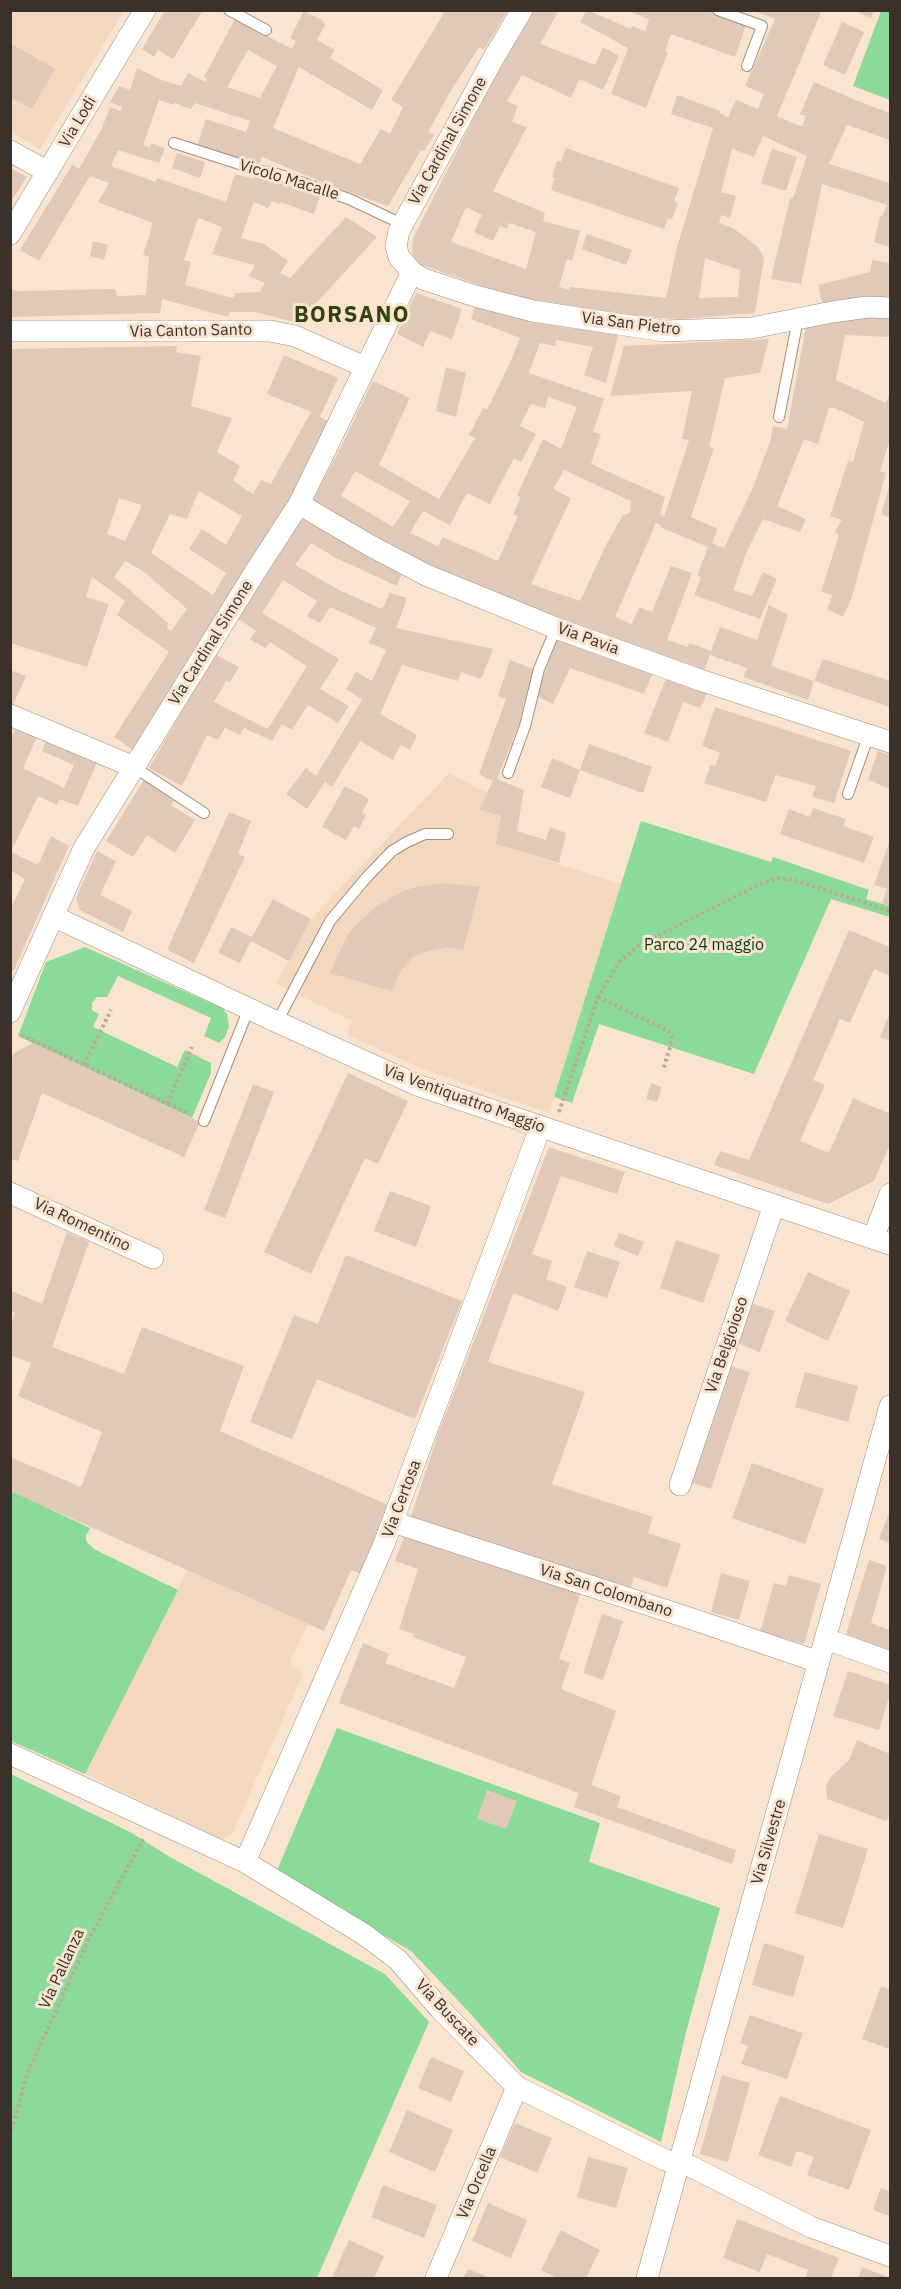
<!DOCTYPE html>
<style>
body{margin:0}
#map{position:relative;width:901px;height:2289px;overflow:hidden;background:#f9e4d0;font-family:"IBM Plex Sans",sans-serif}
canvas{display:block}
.frame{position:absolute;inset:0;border:12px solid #3a322a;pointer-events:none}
</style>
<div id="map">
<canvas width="901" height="2289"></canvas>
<div class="frame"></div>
</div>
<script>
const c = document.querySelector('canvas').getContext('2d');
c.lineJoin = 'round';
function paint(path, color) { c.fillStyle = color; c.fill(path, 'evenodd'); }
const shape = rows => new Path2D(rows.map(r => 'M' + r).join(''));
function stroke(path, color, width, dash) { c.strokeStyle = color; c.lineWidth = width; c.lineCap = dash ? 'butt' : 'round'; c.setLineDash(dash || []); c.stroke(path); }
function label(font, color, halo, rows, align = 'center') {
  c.font = font + ' "IBM Plex Sans",sans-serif'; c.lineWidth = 6; c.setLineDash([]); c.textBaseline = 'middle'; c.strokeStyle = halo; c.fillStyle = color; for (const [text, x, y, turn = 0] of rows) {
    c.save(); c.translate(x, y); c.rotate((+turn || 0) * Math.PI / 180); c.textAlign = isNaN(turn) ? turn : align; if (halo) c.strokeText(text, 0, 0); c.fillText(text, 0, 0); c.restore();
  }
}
paint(shape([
 [11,11,124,11,40,149,11,132],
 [449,773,487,793,479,810,501,816,496,844,621,884,549,1113,428,1071,347,1035,352,1021,276,984,311,919],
 [187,1570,308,1624,290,1662,303,1674,232,1834,220,1839,85,1774]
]), '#f3d8bf');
paint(shape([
 [881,11,890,11,890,100,853,86],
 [641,821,771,862,773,857,869,890,866,899,890,906,890,917,831,899,754,1074,599,1024,572,1103,554,1097],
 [85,947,222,1008,227,1014,229,1027,225,1037,219,1043,204,1036,211,1018,118,976,107,997,97,997,92,1003,92,1010,99,1014,93,1027,177,1067,185,1050,211,1063,211,1073,192,1118,18,1036,46,962],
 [11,1491,90,1528,86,1536,86,1541,94,1549,178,1590,85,1774,11,1741],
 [337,1728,600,1823,589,1862,720,1908,686,2032,661,2142,521,2072,469,2012,411,1951,276,1873],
 [11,1774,130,1832,168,1856,385,1974,429,2022,317,2278,11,2278]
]), '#8cda99');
paint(shape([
 [165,10,203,10,173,59,158,50,154,57,142,49],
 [441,10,508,10,484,50,479,47,449,94,428,132,434,135,424,151,421,150,388,206,334,187,262,157,260,165,197,146,206,119,246,132,250,121,195,103,191,109,175,103,174,105,159,100,143,145,150,148,151,143,165,148,159,163,118,150,111,166,156,182,157,178,226,202,235,174,253,179,255,176,320,195,314,214,280,202,279,204,272,201,268,208,254,202,241,238,264,244,288,261,280,273,290,278,346,217,377,237,298,323,255,312,230,312,228,317,162,299,160,313,10,317,10,288,17,291,115,289,117,296,146,295,149,257,143,255,153,223,98,202,109,183,90,176,39,261,20,250,72,165,79,169,102,128,110,107,120,111,122,107,110,102,119,86,130,90,137,68,159,79,181,86,188,73,206,82,207,79,204,77,235,19,292,49,296,41,290,38,304,11,322,20,325,25,317,40,335,50,330,58,383,90,372,110,299,67,273,128,360,164,381,129,390,134,403,107,391,100,444,13],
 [248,50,277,66,260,98,227,87],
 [198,218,222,227,212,254,255,265,249,276,265,283,260,292,235,293,233,298,185,285,191,262,184,260],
 [533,10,559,10,540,44,595,65,603,47,619,56,603,90,579,79,571,98,522,75,507,101,518,106,512,122,527,127,493,191,545,213,543,221,580,231,572,261,567,259,559,287,569,290,570,287,666,298,677,247,713,128,671,114,677,95,720,111,719,113,728,117,736,100,758,109,764,94,745,86,775,19,752,10,822,10,777,116,802,127,806,116,800,114,814,82,858,101,890,113,890,140,847,125,829,164,890,183,890,247,874,242,880,216,882,216,887,205,822,184,801,284,771,279,790,198,793,199,807,156,763,136,754,157,732,149,721,192,736,196,730,218,721,215,719,223,733,228,758,247,764,258,755,313,680,319,615,316,516,298,419,264,412,254,413,238,488,90],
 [466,207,482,215,474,232,493,241,500,226,507,229,509,223,536,232,526,269,451,242],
 [705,258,740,270,738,297,699,298],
 [587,10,631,29,632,26,645,31,649,19,627,10,704,10,746,25,735,57,671,34,665,51,668,52,646,108,611,94,628,48,580,22],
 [853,10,874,10,871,18],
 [842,22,864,32,845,75,823,65],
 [10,43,55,69,32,109,10,97],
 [566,148,679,188,674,201,678,203,672,219,668,218,664,229,551,190,555,178,552,177,557,161,561,162],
 [772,149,797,157,786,191,761,183],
 [177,153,205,162,200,178,172,168],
 [10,167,27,177,10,203],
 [587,234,632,250,626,265,582,249],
 [93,241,108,245,104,260,90,256],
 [872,260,890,263,890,298,867,296,823,306,818,285,870,272],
 [416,293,462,309,452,339,430,331,423,347,397,334],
 [478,300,620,328,606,383,584,375,593,347,556,340,555,346,540,343,529,373,604,399,593,432,601,434,591,464,665,497,660,514,664,517,689,440,682,439,692,391,610,396,624,346,769,339,760,373,725,378,709,447,714,448,691,517,718,529,712,543,724,548,752,490,770,442,773,426,787,429,807,321,890,314,890,337,845,335,836,380,886,403,890,393,890,439,880,471,886,473,852,597,843,617,827,609,833,595,821,592,839,535,835,532,842,520,830,516,848,461,853,462,864,422,835,408,829,408,818,444,804,439,777,506,806,519,800,532,763,519,747,551,733,590,752,596,763,572,777,579,760,619,694,595,701,577,697,576,708,547,660,527,661,525,656,523,615,617,632,624,639,607,652,612,671,566,692,573,667,640,688,647,689,643,711,651,720,627,757,640,769,605,788,615,771,666,814,681,823,659,890,681,890,707,814,681,808,700,743,677,747,668,710,655,704,671,520,604,429,566,384,544,312,501,341,447,373,381,410,398,379,465,439,499,475,438,469,435,483,408,487,410,509,365,520,338,471,319],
 [548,397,577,407,561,449,543,439,517,495,521,497,513,514,518,516,498,561,443,537,438,546,410,533,423,511,450,525,467,493,490,504,514,458,521,462,536,434,520,426,531,404,545,408],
 [564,470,631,501,630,513,623,515,607,543,580,601,531,584,571,498,553,489],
 [355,471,410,501,393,527,341,496],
 [177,346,176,352,201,356,191,406,232,418,217,452,240,466,233,481,253,494,261,480,271,484,311,412,267,394,284,355,338,378,320,417,332,423,293,496,136,752,114,737,169,652,117,615,125,601,92,577,86,597,109,604,87,667,10,643,10,349],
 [199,491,242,516,226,545,202,529,189,549,226,573,213,595,151,553,170,514,187,519],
 [119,498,142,505,125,541,107,534],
 [125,561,143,571,187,609,171,631,167,628,168,623,114,577],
 [446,367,466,373,456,417,436,411],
 [890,484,890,518,881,514],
 [306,515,404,567,397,586,336,558,311,543,295,565,341,591,382,609,390,593,407,598,396,628,493,649,481,679,461,672,458,681,402,665,380,714,417,735,410,750,400,745,393,760,360,741,332,787,325,782,307,809,286,794,306,768,316,776,362,700,346,689,356,672,372,681,386,650,369,643,376,628,330,607,320,623,307,616,317,601,283,580,262,613,339,659,320,689,349,706,338,723,308,705,292,730,282,724,272,741,244,728,240,735,225,728,218,740,207,735,182,786,149,768,215,654,239,667,230,682,226,681,214,702,268,729,307,666,270,642,265,648,250,639,256,631,234,616,272,556],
 [558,637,653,673,644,694,570,668,553,704,536,696],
 [510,660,533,669,519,724,497,779,524,790,517,831,546,840,550,827,566,833,559,863,496,844,501,816,479,810,493,781,479,774,506,699,498,696],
 [10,670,26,676,13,705,10,704],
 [668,674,708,690,701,708,683,702,668,742,644,733],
 [715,707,851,751,834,803,812,797,816,786,776,775,766,802,704,783,711,765,715,766,720,753,702,746],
 [17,725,38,735,23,768,64,788,74,765,42,751,48,736,98,760,78,806,59,799,57,805,38,796,11,852,38,865,51,836,69,846,14,970,10,972,10,910,25,879,10,870,10,741],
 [589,744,652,767,643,793,580,770],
 [878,751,890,755,890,789,868,780],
 [552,758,580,770,570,798,541,787],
 [144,780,174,800,171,805,195,820,175,853,147,835,133,857,106,841],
 [345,786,369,799,362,813,366,815,359,829,354,826,346,840,322,827],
 [813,808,846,819,843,826,874,837,864,863,780,834,789,809,810,817],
 [229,812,251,821,238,854,245,857,194,963,167,950],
 [890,840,890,906,882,903,887,889,874,885],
 [97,851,116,861,100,895,132,911,123,932,80,910,76,898],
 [446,883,480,887,463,950,446,947,421,953,412,958,400,972,392,991,330,973,347,936,356,925,377,906,403,891,416,887],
 [273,899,311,919,289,961,251,941,240,963,218,953,231,927,252,937],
 [849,930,890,947,890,976,874,969,850,1023,840,1019,813,1080,825,1085,800,1141,829,1153,853,1098,888,1113,890,1107,890,1144,874,1181,828,1204,714,1165,720,1151,749,1160],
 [890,1012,890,1041,880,1037],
 [33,1043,200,1122,184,1157,42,1093,18,1161,10,1159,10,1063,14,1053],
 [348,1073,408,1101,378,1164,365,1158,311,1274,264,1252],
 [651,1083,662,1087,657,1102,646,1099],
 [253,1084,274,1092,225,1218,204,1210],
 [549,1147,625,1172,617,1194,561,1176,532,1254,552,1261,546,1279,567,1287,558,1311,513,1293,488,1362,585,1392,552,1484,653,1517,648,1533,681,1544,667,1588,634,1577,631,1588,410,1519,438,1434],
 [390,1191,431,1206,416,1247,374,1231],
 [67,1232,89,1242,52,1347,124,1374,142,1327,244,1366,220,1431,388,1505,361,1574,351,1570,324,1631,10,1491,10,1457,81,1487,102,1432,18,1396,31,1363,10,1355,10,1326,15,1313,10,1311,10,1290,42,1304],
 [619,1233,644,1242,638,1256,614,1246],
 [676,1240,720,1255,703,1303,660,1288],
 [587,1251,620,1262,607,1298,574,1287],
 [346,1255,462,1301,415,1419,317,1379,292,1439,250,1422,294,1315,318,1324],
 [808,1272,850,1291,828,1341,785,1321],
 [751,1303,775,1311,760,1352,737,1343],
 [727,1365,750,1372,711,1489,689,1482],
 [805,1372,858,1386,848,1422,795,1407],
 [752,1463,824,1489,805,1544,732,1518],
 [890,1510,890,1543,879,1539],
 [405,1534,581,1592,559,1659,570,1663,561,1689,616,1711,591,1785,621,1796,617,1807,736,1850,732,1864,574,1807,579,1793,339,1703,363,1643,389,1654,385,1663,454,1688,466,1657,413,1637,414,1634,399,1629,418,1569,395,1561],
 [869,1560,887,1566,871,1623,890,1630,890,1651,846,1634],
 [721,1573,750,1581,739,1620,711,1612],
 [789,1575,821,1584,804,1644,760,1632,774,1583,786,1586],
 [602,1614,623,1621,603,1680,583,1673],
 [848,1671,890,1685,890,1694,879,1730,833,1716],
 [857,1740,890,1754,890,1815,886,1821,827,1799,826,1786,829,1779,849,1760],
 [487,1790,517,1801,506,1829,477,1819],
 [819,1834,868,1849,843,1928,795,1913],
 [764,1943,805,1956,793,1997,752,1985],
 [881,1986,890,1990,889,2049,862,2039],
 [750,2015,803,2033,787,2079,741,2064,748,2046,740,2043],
 [431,2057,464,2071,451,2102,418,2088],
 [722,2075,750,2083,728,2162,700,2154],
 [780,2096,871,2130,849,2190,807,2175,814,2157,797,2151,791,2167,758,2155],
 [407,2110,453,2130,435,2172,389,2152],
 [515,2123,552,2138,537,2173,500,2157],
 [588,2157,628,2168,616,2208,577,2197],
 [383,2185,437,2205,424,2238,371,2217],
 [881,2188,890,2191,890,2216,873,2210],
 [488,2203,527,2220,511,2258,472,2241],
 [737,2219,839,2258,831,2278,805,2278,808,2270,767,2254,760,2272,723,2258],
 [561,2230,600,2250,586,2278,557,2278,541,2270],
 [349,2240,384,2256,374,2278,332,2278],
 [862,2267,890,2278,858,2278],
 [468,2269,490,2278,463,2278]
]), '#e1c9b9');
const service = shape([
 [229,10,266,30],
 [718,10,762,26,747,66],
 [174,143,258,170,277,174,349,199,402,224],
 [779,417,798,319],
 [134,767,204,813],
 [508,773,525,726,539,669,556,628],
 [848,794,869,734],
 [277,1022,330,921,366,878,392,851,407,842,425,834,448,834],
 [204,1121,249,1008]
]);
const minor = shape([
 [522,10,493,59,399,231,396,246,399,257,412,272,423,279,475,296,533,311,664,331,752,328,832,312,868,307,890,308],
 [10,151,48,172],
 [10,234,145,10],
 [10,331,270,331,295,336,365,367],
 [299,504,369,545,426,575,556,628,700,680,890,742],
 [10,715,134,767],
 [53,916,277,1022,417,1085,890,1244],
 [10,1012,84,848,255,572,299,504,412,272],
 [10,1193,153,1258],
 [873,1238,890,1194],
 [680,1485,774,1205],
 [393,1522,692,1619,819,1662],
 [826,1639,890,1662],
 [10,1754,245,1862,365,1935,398,1960,440,2009,517,2087,665,2160,690,2166,811,2227,890,2256],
 [245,1862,384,1544,540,1128],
 [436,2278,517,2087],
 [647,2278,890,1406]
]);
stroke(service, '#a18e7c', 12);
stroke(minor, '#a18e7c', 22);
stroke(shape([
 [598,997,669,1031,672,1037,671,1044,663,1070],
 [21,1035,190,1114],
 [84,1065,111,1010],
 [167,1104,192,1047],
 [559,1112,598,997,619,962,639,945,760,884,778,878,798,881,890,911],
 [10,2136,27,2074,88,1941,143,1839]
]), '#baaa9a', 4, [3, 3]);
stroke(service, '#fff', 10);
stroke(minor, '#fff', 21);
label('16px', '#3a322a', '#f9e4d0', [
 ["Via Lodi",78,122,-59],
 ["Via Cardinal Simone",448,141,-61],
 ["Vicolo Macalle",289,180,17],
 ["Via San Pietro",631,324,7],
 ["Via Canton Santo",191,331,-1],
 ["Via Pavia",588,639,20],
 ["Via Cardinal Simone",211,643,-58],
 ["Via Ventiquattro Maggio",464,1099,20],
 ["Via Romentino",82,1225,25],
 ["Via Belgioioso",727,1345,-71],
 ["Via Certosa",402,1499,-69],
 ["Via San Colombano",606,1591,18],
 ["Via Silvestre",769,1842,-74],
 ["Via Pallanza",62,1969,-65],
 ["Via Buscate",447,2013,47],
 ["Via Orcella",477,2183,-67]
]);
label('16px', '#003f15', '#f9e4d0', [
 ["Parco 24 maggio",704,945]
]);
c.letterSpacing = '1.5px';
label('bold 22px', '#31420a', '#f9e4d0', [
 ["BORSANO",352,316]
]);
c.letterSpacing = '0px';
</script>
